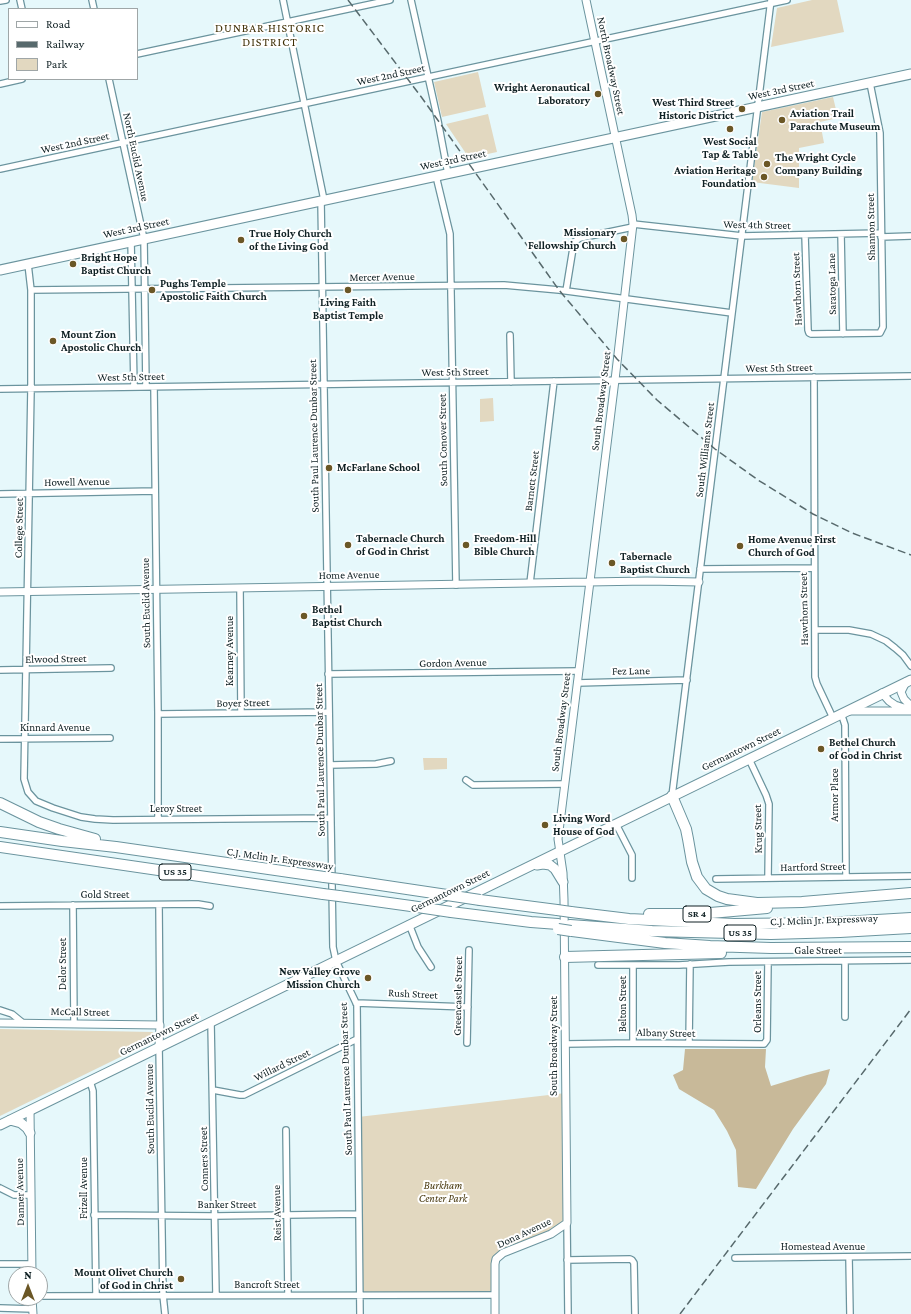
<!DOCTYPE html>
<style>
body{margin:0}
#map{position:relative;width:911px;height:1314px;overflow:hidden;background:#e6f8fb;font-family:"Crimson Pro",serif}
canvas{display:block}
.legend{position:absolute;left:8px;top:8px;width:130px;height:72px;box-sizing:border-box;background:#fff;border:1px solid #9fa6a7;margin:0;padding:5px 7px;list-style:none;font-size:12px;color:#102124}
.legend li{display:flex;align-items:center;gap:8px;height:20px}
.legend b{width:20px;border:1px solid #9fa6a7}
.north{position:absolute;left:8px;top:1266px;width:40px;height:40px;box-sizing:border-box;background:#fff;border:1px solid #9fa6a7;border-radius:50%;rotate:0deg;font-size:11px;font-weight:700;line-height:16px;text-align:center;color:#102124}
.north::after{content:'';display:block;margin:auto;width:14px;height:18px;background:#6b5726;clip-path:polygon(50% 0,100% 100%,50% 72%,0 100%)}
</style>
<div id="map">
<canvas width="911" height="1314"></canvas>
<ul class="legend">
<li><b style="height:5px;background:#fff"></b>Road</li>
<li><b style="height:5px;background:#57696c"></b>Railway</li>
<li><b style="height:11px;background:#e2d8c0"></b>Park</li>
</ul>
<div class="north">N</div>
</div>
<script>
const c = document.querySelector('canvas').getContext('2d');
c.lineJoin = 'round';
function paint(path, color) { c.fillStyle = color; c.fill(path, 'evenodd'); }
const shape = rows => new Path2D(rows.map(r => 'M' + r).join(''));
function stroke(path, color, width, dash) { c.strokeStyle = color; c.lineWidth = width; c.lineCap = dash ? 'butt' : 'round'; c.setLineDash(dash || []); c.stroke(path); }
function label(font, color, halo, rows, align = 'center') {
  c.font = font + ' "Crimson Pro",serif'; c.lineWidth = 4; c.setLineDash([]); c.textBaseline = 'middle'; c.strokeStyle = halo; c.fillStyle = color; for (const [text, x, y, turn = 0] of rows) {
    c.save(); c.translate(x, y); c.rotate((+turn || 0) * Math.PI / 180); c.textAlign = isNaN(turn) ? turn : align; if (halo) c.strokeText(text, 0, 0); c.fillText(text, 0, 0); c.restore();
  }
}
paint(shape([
 [812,0,837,0,844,32,771,47,777,8],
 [478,72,486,107,442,117,434,82],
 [833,97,838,118,820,122,824,143,799,148,799,188,752,182,762,112],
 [488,114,497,152,469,158,446,124],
 [493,398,494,421,480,422,480,399],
 [423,758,447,758,447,769,424,770],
 [0,1029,153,1032,153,1041,0,1116],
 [566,1093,567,1223,496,1259,495,1295,360,1295,358,1117]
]), '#e2d8c0');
paint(shape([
 [685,1049,766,1049,765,1067,771,1086,807,1075,830,1069,826,1084,793,1129,756,1189,738,1187,736,1150,727,1131,714,1110,679,1089,673,1075,683,1070]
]), '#c8b999');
const minor = shape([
 [20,0,22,9],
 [92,0,94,9],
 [283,0,324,200],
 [411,0,438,121,448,174],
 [0,1,6,0],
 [137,54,390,0],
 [109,79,144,239,146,387],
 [0,84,22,79],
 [0,169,787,0],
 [436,176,450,234,456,585],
 [321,201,333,947,336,961,357,1005,360,1314],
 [633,224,742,236,881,233],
 [841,234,843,334],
 [805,235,808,330,809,333,811,334,880,333,883,327,880,133,870,83],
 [881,237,911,236],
 [131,241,134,387],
 [28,264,31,290,31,389,24,779,28,792,36,801,53,808,81,817,95,819,113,820,331,818],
 [31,290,504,285,559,290,732,313],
 [566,291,574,242,580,238,633,227],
 [510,335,511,382],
 [814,377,815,677,817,684,833,718],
 [154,387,158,714,158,819],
 [0,389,911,376],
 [0,494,155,491],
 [700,569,814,568],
 [530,583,554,381],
 [240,588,241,713],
 [815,630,849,630,871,634,886,641,895,648,903,655,911,666],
 [0,670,111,668],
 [328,674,578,671],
 [577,683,687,680],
 [841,713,845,725,846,877],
 [158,714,329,712],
 [0,739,110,738],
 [749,759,766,795,769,804,768,878],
 [330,765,376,764,391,761],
 [466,780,473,785,564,784],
 [672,796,771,0],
 [616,824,632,855,632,878],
 [716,879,911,876],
 [73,905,74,1023],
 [159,905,160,1025],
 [0,906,198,904,210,906],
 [409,924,418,947,431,967],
 [598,965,679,965,729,962,911,960],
 [356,1003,468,1007],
 [0,1010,12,1014,23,1023],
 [845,1017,845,961],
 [211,1023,216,1295],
 [467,1043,469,950],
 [633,1043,633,966],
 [689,1043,690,964],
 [565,1044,633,1043,764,1044,767,1040,768,962],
 [159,1046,163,1295,165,1314],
 [90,1081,93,1091,96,1295],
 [213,1090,240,1095,244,1095,357,1039],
 [286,1130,288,1295],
 [0,1188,14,1195,30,1195],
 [94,1215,215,1216,359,1214],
 [567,1223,568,1314],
 [849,1257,850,1314],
 [735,1258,911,1256],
 [567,1260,630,1259,632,1260,634,1263,635,1314],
 [0,1264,31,1264],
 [40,1296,495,1295],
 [0,1308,33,1309]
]);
const tertiary = shape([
 [0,592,647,581,699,582],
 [906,682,901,692,904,699,911,706],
 [882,693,889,701,895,705,907,709],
 [849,711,911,711],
 [0,1023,160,1025,159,1046],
 [30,1110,32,1274],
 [32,1298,33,1314],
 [495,1314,495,1264,496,1259,503,1253,551,1234,567,1223,564,900,563,873,558,839,615,380,633,224,632,215,586,0]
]);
const primary = shape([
 [0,270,911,74],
 [537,865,543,864,550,865,555,869,563,882],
 [10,1120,21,1123,27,1128,30,1133],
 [0,1125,911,680]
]);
const motorway = shape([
 [672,796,686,829,688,839,692,862,697,877,706,889,718,896,727,899,757,903,802,902,911,893],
 [0,803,39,822,59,829,95,839],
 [0,832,62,841,116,847,324,877],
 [0,847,323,894],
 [340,879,447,895],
 [339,896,411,906],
 [480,900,557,910],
 [451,912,531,922,558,924],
 [571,912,629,919,734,924,826,923,911,918],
 [649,914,699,914,767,908],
 [570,925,652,931,771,934,840,932,911,928],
 [572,931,665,943,710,946,771,948,911,947],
 [565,957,721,953]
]);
stroke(minor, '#6b949e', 8);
stroke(tertiary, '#6b949e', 9);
stroke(primary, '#6b949e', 11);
stroke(motorway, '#6b949e', 12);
stroke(minor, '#fff', 5.5);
stroke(tertiary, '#fff', 7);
stroke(primary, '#fff', 9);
stroke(motorway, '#fff', 10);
stroke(shape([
 [348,0,422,98,559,290,617,359,657,400,715,449,758,480,813,514,852,533,911,555],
 [680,1314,911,1009]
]), '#57696c', 1.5, [8, 4]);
const motorwayBridge = shape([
 [324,877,340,879],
 [323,894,339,896],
 [447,895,480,900],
 [411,906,451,912],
 [557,910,571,912],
 [558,929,571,931]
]);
stroke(motorwayBridge, '#6b949e', 12, []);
stroke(motorwayBridge, '#fff', 10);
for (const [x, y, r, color] of [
 [598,94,4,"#6b5726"],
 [742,109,4,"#6b5726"],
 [782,120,4,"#6b5726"],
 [730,129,4,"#6b5726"],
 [767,164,4,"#6b5726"],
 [764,177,4,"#6b5726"],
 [624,239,4,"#6b5726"],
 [241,240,4,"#6b5726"],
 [73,264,4,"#6b5726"],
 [152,290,4,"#6b5726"],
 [348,290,4,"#6b5726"],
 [53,341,4,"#6b5726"],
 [329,468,4,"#6b5726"],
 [348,545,4,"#6b5726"],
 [466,545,4,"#6b5726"],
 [740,546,4,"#6b5726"],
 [612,563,4,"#6b5726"],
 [304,616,4,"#6b5726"],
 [821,749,4,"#6b5726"],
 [545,825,4,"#6b5726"],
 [368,978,4,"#6b5726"],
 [181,1279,4,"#6b5726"]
]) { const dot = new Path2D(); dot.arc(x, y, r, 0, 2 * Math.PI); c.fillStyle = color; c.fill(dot); stroke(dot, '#fff', 1.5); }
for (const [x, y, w] of [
 [175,872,32],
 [697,914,28],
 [740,933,32]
]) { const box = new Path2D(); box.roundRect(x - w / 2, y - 8, w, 16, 3); c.fillStyle = '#fff'; c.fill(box); stroke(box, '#102124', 1); }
label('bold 10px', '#102124', null, [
 ["US 35",175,872],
 ["SR 4",697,914],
 ["US 35",740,933]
]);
label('11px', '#102124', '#fff', [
 ["North Broadway Street",611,66,78],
 ["West 2nd Street",391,75,-12],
 ["West 3rd Street",781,90,-12],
 ["West 2nd Street",75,143,-12],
 ["North Euclid Avenue",136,157,78],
 ["West 3rd Street",453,160,-12],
 ["West 4th Street",757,225,1],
 ["Shannon Street",871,227,-91],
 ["West 3rd Street",136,228,-12],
 ["Mercer Avenue",382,277,-1],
 ["Saratoga Lane",832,284,-91],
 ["Hawthorn Street",797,289,-92],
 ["West 5th Street",779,368,-1],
 ["West 5th Street",455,372,-1],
 ["West 5th Street",131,377,-1],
 ["South Broadway Street",601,401,-83],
 ["South Paul Laurence Dunbar Street",314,436,-91],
 ["South Conover Street",443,440,-91],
 ["South Williams Street",705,450,-83],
 ["Barnett Street",532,481,-83],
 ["Howell Avenue",77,482,-1],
 ["College Street",19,528,-89],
 ["Home Avenue",349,575,-1],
 ["South Euclid Avenue",146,603,-91],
 ["Hawthorn Street",804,609,-91],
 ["Kearney Avenue",230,651,-90],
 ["Elwood Street",56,659,-1],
 ["Gordon Avenue",453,663,-1],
 ["Fez Lane",631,671,-1],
 ["Boyer Street",243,703,-1],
 ["South Broadway Street",561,722,-83],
 ["Kinnard Avenue",55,728],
 ["Germantown Street",741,749,-26],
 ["South Paul Laurence Dunbar Street",320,760,-91],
 ["Armor Place",835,795,-90],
 ["Leroy Street",176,809],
 ["Krug Street",758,829,-91],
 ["C.J. Mclin Jr. Expressway",280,859,8],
 ["Hartford Street",813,867,-1],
 ["Germantown Street",450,891,-26],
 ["Gold Street",105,895],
 ["C.J. Mclin Jr. Expressway",824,920,-2],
 ["Gale Street",818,951],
 ["Delor Street",63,964,-90],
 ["Rush Street",413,994,3],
 ["Greencastle Street",458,996,-89],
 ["Orleans Street",758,1002,-90],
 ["Belton Street",623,1004,-90],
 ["McCall Street",80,1012,1],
 ["Albany Street",666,1033,1],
 ["Germantown Street",159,1034,-26],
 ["South Broadway Street",554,1046,-90],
 ["Willard Street",282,1065,-26],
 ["South Paul Laurence Dunbar Street",346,1079,-92],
 ["South Euclid Avenue",150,1109,-91],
 ["Conners Street",204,1159,-91],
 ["Frizell Avenue",84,1188,-90],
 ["Danner Avenue",20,1192,-91],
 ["Banker Street",227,1205],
 ["Reist Avenue",277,1213,-91],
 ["Dona Avenue",524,1233,-25],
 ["Homestead Avenue",823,1247],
 ["Bancroft Street",267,1285]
]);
label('bold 11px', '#102124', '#fff', [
 ["Wright Aeronautical",590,88,"right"],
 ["Laboratory",590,101,"right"],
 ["West Third Street",734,103,"right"],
 ["Historic District",734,116,"right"],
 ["Aviation Trail",790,114],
 ["Parachute Museum",790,127],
 ["West Social",730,142,"center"],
 ["Tap & Table",730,155,"center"],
 ["The Wright Cycle",775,158],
 ["Company Building",775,171],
 ["Aviation Heritage",756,171,"right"],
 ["Foundation",756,184,"right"],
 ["Missionary",616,233,"right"],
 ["Fellowship Church",616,246,"right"],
 ["True Holy Church",249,234],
 ["of the Living God",249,247],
 ["Bright Hope",81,258],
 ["Baptist Church",81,271],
 ["Pughs Temple",160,284],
 ["Apostolic Faith Church",160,297],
 ["Living Faith",348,303,"center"],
 ["Baptist Temple",348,316,"center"],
 ["Mount Zion",61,335],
 ["Apostolic Church",61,348],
 ["McFarlane School",337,468],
 ["Tabernacle Church",356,539],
 ["of God in Christ",356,552],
 ["Freedom-Hill",474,539],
 ["Bible Church",474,552],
 ["Home Avenue First",748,540],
 ["Church of God",748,553],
 ["Tabernacle",620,557],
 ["Baptist Church",620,570],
 ["Bethel",312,610],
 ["Baptist Church",312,623],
 ["Bethel Church",829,743],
 ["of God in Christ",829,756],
 ["Living Word",553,819],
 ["House of God",553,832],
 ["New Valley Grove",360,972,"right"],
 ["Mission Church",360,985,"right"],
 ["Mount Olivet Church",173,1273,"right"],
 ["of God in Christ",173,1286,"right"]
], 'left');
label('italic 11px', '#48380e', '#fff', [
 ["Burkham",443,1186],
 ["Center Park",443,1199]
]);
c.letterSpacing = '1px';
label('12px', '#3e2e04', '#fff', [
 ["DUNBAR HISTORIC",270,28],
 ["DISTRICT",270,42]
]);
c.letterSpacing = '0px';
</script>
